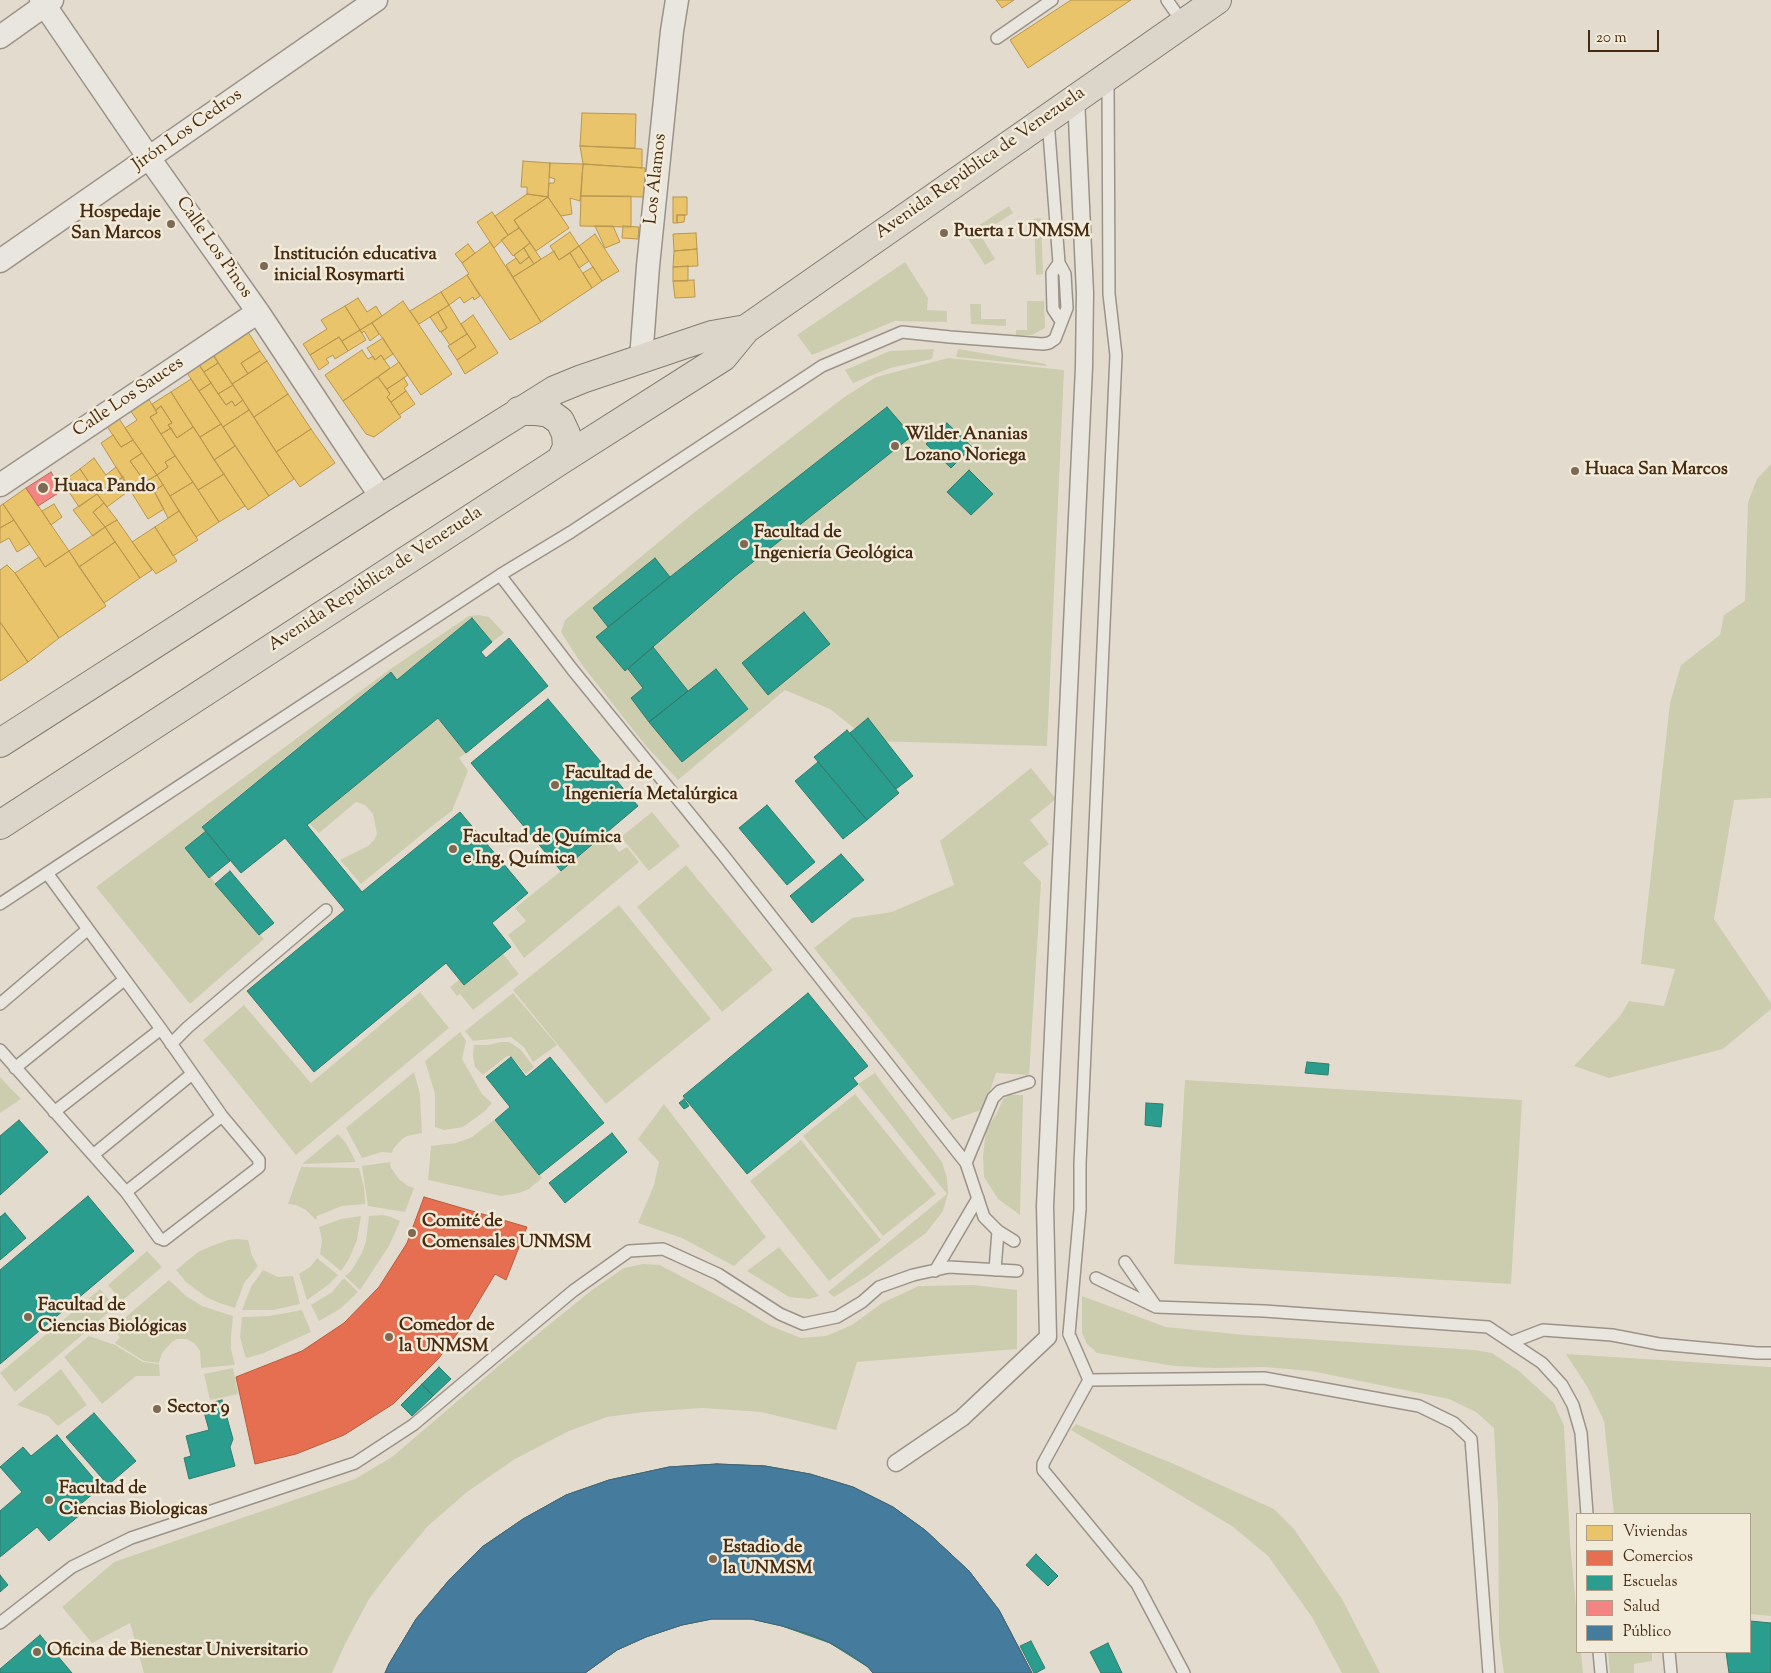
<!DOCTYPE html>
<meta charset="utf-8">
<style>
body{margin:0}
#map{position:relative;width:1771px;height:1673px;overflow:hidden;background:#e3dcce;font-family:"Sorts Mill Goudy",serif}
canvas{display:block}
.legend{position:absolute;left:1576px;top:1513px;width:175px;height:140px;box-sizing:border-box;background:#f2ebda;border:1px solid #ae9e8a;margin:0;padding:6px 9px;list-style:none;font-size:15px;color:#472b11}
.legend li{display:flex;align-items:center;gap:10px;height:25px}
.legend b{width:25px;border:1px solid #ae9e8a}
.scale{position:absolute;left:1588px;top:30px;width:71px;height:22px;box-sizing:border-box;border:2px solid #472b11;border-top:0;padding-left:6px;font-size:15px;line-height:18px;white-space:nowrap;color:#472b11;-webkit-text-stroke:4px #f2ebda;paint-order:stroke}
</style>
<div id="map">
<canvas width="1771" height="1673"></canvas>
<ul class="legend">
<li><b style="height:14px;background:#e9c46a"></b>Viviendas</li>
<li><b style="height:14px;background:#e76f51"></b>Comercios</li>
<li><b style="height:14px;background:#2a9d8f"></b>Escuelas</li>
<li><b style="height:14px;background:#f28482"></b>Salud</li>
<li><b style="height:14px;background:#457b9d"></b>Público</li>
</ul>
<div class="scale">20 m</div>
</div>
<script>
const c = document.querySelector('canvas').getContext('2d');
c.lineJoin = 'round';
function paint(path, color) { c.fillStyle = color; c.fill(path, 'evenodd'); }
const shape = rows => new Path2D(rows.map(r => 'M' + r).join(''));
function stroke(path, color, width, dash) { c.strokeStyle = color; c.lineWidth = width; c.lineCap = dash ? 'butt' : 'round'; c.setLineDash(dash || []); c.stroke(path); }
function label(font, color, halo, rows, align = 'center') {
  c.font = font + ' "Sorts Mill Goudy",serif'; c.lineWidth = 5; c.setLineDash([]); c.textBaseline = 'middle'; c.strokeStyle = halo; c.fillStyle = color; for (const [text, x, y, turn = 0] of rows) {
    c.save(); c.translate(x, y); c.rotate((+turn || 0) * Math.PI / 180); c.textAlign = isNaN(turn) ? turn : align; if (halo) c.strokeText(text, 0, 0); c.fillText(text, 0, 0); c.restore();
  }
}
paint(shape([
 [1009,206,1013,213,980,234,995,259,985,265,965,234],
 [1041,218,1043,274,1036,275,1034,219],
 [905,262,928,298,927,310,947,311,947,322,895,321,812,355,797,335],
 [1027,301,1044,301,1045,328,1032,335,1016,335,1016,330,1027,330],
 [970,304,981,304,981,319,1006,319,1006,326,971,324],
 [934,349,932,359,890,368,853,383,845,370,890,351],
 [958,349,1046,364,1046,366,956,357],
 [948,358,1064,370,1047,746,870,741,830,709,785,690,678,780,646,746,582,665,561,632,565,620,696,511,843,398,876,377],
 [1771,464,1771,798,1734,800,1714,919,1771,1003,1771,1009,1723,1049,1609,1078,1574,1066,1620,1016,1629,1001,1664,1006,1675,969,1641,964,1670,703,1681,665,1720,635,1724,615,1745,601,1748,502,1757,479],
 [479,615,489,617,504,633,492,642,472,618,397,680,390,672,202,826,206,831,185,848,264,939,190,1004,96,887,389,670,469,616],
 [438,718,466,753,459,758,468,771,452,811,437,822,361,884,340,860,368,846,374,840,377,834,373,814,365,805,356,802,319,833,309,823],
 [1031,768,1056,799,1030,820,1049,844,1023,863,1041,882,1029,1075,996,1073,984,1109,952,1120,814,948,852,918,892,912,954,885,940,841],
 [652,812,680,846,649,871,621,837],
 [606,835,619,852,627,847,639,862,524,958,508,935,526,921,515,908],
 [686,865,773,970,722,1012,637,907],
 [619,905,711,1019,606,1104,513,990],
 [503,954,519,974,473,1010,460,994,457,996,450,987,460,979,465,984],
 [420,992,449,1028,296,1155,203,1040,244,1005,311,1083],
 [513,993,557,1045,533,1062,524,1047,511,1037,473,1041,465,1031],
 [460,1032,466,1041,462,1059,482,1094,492,1103,485,1111,463,1127,444,1130,435,1127,435,1094,425,1061],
 [501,1042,509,1042,520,1049,534,1067,526,1074,511,1056,507,1056,483,1075,475,1067,473,1056,474,1045,488,1045],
 [414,1072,420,1094,422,1133,407,1136,402,1139,393,1149,392,1153,382,1152,362,1158,346,1128],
 [875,1073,942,1162,947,1178,948,1193,943,1211,926,1233,866,1277,834,1297,828,1292,947,1194,858,1084],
 [0,1077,21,1099,0,1113],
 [1185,1080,1522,1100,1511,1284,1174,1264],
 [855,1094,936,1194,883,1236,803,1136],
 [1009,1095,1023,1095,1020,1215,998,1199,984,1177,983,1156,986,1130,997,1113,1003,1099],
 [664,1104,766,1237,734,1266,682,1238,638,1223,654,1185,659,1162,638,1139],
 [494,1120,542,1178,529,1189,519,1193,501,1196,428,1180,431,1146,456,1143,472,1137],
 [338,1134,346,1143,356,1162,302,1164],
 [801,1140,881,1240,829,1281,750,1181],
 [390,1162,391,1168,399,1179,408,1186,414,1188,405,1212,368,1206,362,1166],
 [301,1167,359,1168,364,1187,365,1204,342,1206,317,1216,316,1220,306,1210,296,1205,288,1204],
 [383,1215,391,1217,400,1221,389,1246,360,1290,345,1276,351,1271,362,1253,366,1241,369,1216],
 [361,1216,357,1240,349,1259,341,1271,320,1254,322,1240,319,1227,341,1219],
 [237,1239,248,1240,252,1256,258,1266,244,1283,235,1308,219,1303,206,1297,186,1282,176,1270,198,1252,209,1247,228,1240],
 [779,1247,819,1296,809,1299,789,1297,747,1271],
 [147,1251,162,1267,122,1301,108,1285],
 [317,1258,338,1275,328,1285,307,1300,299,1274,310,1267],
 [643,1264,660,1265,737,1306,771,1326,801,1338,826,1336,852,1325,882,1303,919,1286,973,1285,1017,1290,1017,1349,857,1362,836,1430,761,1412,702,1408,644,1412,607,1417,569,1431,515,1459,467,1492,428,1526,394,1566,369,1599,346,1642,332,1673,144,1673,130,1623,92,1643,62,1607,114,1562,355,1479,392,1457,502,1363,592,1290,624,1268],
 [263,1270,278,1277,293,1276,300,1304,273,1310,242,1310,251,1287],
 [344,1278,358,1292,340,1309,319,1321,311,1305,332,1292],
 [169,1280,186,1296,202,1306,233,1316,231,1336,231,1349,235,1365,201,1368,200,1351,195,1344,187,1339,177,1339,172,1342,162,1353,159,1363,144,1361,115,1343,120,1337,113,1328],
 [100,1289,115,1307,15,1392,0,1373],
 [1082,1296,1166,1327,1245,1335,1475,1350,1492,1353,1519,1371,1554,1403,1564,1426,1570,1542,1577,1617,1577,1652,1581,1652,1583,1673,1504,1673,1499,1637,1498,1507,1494,1428,1476,1412,1449,1399,1311,1371,1264,1367,1214,1368,1174,1366,1097,1353,1087,1344,1082,1333],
 [302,1310,311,1332,264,1353,247,1358,245,1356,240,1337,242,1317,269,1316],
 [89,1336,115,1345,143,1362,159,1364,160,1376,136,1376,102,1404,64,1357],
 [1566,1354,1771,1367,1771,1616,1750,1614,1750,1514,1614,1514,1604,1421,1588,1388],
 [233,1368,238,1394,210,1400,204,1374],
 [61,1369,87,1405,58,1426,48,1416,17,1405],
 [1076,1424,1174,1464,1274,1509,1294,1529,1342,1599,1380,1673,1342,1673,1312,1617,1268,1556,1232,1526,1071,1430],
 [1608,1652,1652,1652,1652,1661,1634,1664,1634,1673,1610,1673]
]), '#cccdae');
const homes = shape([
 [996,0,1014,0,1002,8,996,0],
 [1071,0,1131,0,1028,68,1010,40,1071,0],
 [582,113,636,114,635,148,580,146,582,113],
 [580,146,642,149,642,168,583,164,580,146],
 [523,161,550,163,548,197,527,194,527,187,521,187,523,161],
 [550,163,583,164,580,201,570,198,572,214,561,216,548,197,549,183,554,183,555,179,549,177,550,163],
 [583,164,645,168,645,197,581,196,583,164],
 [527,194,548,197,514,220,519,228,508,235,495,216,527,194],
 [581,196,631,196,631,227,580,226,581,196],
 [548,197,569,228,536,251,514,220,548,197],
 [673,197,687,197,687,215,677,215,677,223,673,223,673,197],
 [492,212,508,235,494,248,477,222,492,212],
 [677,215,685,215,684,222,677,223,677,215],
 [595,226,613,226,620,242,605,248,595,226],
 [623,226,639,227,638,239,622,238,623,226],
 [519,228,530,243,513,256,501,240,519,228],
 [570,232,579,246,559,260,550,246,570,232],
 [696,233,697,249,674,251,673,234,696,233],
 [595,234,619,271,602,281,579,246,595,234],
 [490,242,541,322,510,340,467,275,469,274,462,263,490,242],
 [530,243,541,259,534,264,524,248,530,243],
 [468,244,475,253,462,263,455,254,468,244],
 [579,246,589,261,579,268,570,253,579,246],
 [524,248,529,257,520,264,514,255,524,248],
 [697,249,698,266,673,267,674,251,697,249],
 [554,251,559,260,570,253,592,288,541,322,513,277,554,251],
 [529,257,534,264,513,277,506,265,516,258,520,264,529,257],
 [688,266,688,281,673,281,673,267,688,266],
 [593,267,602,281,592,288,583,273,593,267],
 [467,275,480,296,474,300,473,297,464,303,460,297,449,305,441,292,467,275],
 [694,280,695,297,675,298,673,281,694,280],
 [441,292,449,305,419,324,410,311,441,292],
 [358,298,367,312,376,306,382,316,360,330,345,306,358,298],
 [403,301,452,374,421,395,372,323,403,301],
 [449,305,467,334,450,345,441,332,447,328,438,312,449,305],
 [345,306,360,330,342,341,339,337,310,355,303,344,327,329,321,320,345,306],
 [438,312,447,328,440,332,430,317,438,312],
 [473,315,498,353,465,374,457,360,476,347,461,324,473,315],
 [372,323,379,334,370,341,364,331,362,333,360,330,372,323],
 [360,330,366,340,348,351,342,341,360,330],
 [248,332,260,351,241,363,248,374,232,384,213,354,248,332],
 [467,334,476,347,457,360,448,346,467,334],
 [339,337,348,351,335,359,333,355,326,359,329,363,319,370,310,355,339,337],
 [383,338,393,354,384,360,381,355,375,360,367,348,383,338],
 [209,349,218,363,204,372,195,358,209,349],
 [362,350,368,359,373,356,375,360,381,355,390,368,343,401,325,375,362,350],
 [260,351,267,361,248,374,241,363,260,351],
 [267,361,288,394,254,417,232,384,267,361],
 [399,362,408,375,387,389,378,377,399,362],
 [218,363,233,385,218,394,204,372,218,363],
 [199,365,211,383,199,391,187,373,199,365],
 [378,377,390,394,387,397,401,417,374,437,366,434,343,401,378,377],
 [404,378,408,385,404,388,406,391,391,402,387,397,390,394,387,389,404,378],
 [191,379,221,424,200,437,171,392,191,379],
 [211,383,226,405,232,401,235,406,243,400,249,410,223,427,199,391,211,383],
 [233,385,243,400,235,406,232,401,226,405,218,394,233,385],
 [406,391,415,404,399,415,391,402,406,391],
 [171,392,193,427,177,438,168,425,172,423,161,406,156,410,152,404,171,392],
 [288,394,311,429,276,452,254,417,288,394],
 [148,398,157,413,150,417,175,456,165,462,168,467,157,475,125,428,137,420,130,410,148,398],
 [161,406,172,423,168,425,171,428,161,434,150,417,157,413,156,410,161,406],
 [249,410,294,479,269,496,223,427,249,410],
 [118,417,133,440,121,447,106,425,118,417],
 [221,424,235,446,214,460,200,437,221,424],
 [193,427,224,474,198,490,161,434,171,428,177,438,193,427],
 [311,429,335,463,300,487,276,452,311,429],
 [113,435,121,447,133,440,142,453,130,461,145,482,130,490,101,443,113,435],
 [235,446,269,496,248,510,214,460,235,446],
 [142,453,157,475,145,482,130,461,142,453],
 [175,456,193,482,170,496,157,475,168,467,165,462,175,456],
 [94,458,112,484,97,494,80,469,94,458],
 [116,467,123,477,112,484,106,475,116,467],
 [80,469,97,494,79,507,69,492,76,487,69,477,80,469],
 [224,474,245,506,219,522,198,490,224,474],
 [157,475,163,485,151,493,145,482,157,475],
 [123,477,130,490,107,507,97,494,123,477],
 [145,482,151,493,154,491,164,509,148,519,130,490,145,482],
 [193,482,219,522,196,537,170,496,193,482],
 [163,485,179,511,168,518,154,491,163,485],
 [26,488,69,551,45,567,3,504,26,488],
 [97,494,104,503,93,512,105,527,93,536,73,510,97,494],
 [104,503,117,520,105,527,93,512,104,503],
 [3,504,14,520,0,528,0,506,3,504],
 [54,504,62,517,51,525,42,511,54,504],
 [179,511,198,540,173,556,155,527,179,511],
 [14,520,30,544,17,552,9,538,0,543,0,528,14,520],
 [117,520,152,570,140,578,105,527,117,520],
 [105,527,115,542,79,567,69,551,105,527],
 [155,527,177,561,156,574,132,542,155,527],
 [115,542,140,578,104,603,79,567,115,542],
 [69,551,106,606,59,638,15,573,39,557,45,567,69,551],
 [7,565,15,573,59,638,28,662,0,622,0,570,7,565],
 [0,622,28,662,0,681,0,622]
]);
paint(homes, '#e9c46a');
stroke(homes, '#b8964f', 1);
const shops = shape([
 [424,1197,527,1227,506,1280,495,1274,468,1319,439,1358,393,1404,344,1435,296,1454,255,1464,236,1377,302,1351,344,1323,379,1287,407,1243,424,1197]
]);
paint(shops, '#e76f51');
stroke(shops, '#b75b3e', 1);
const schools = shape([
 [887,407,912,436,734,577,625,671,596,637,670,577,887,407],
 [947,423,972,447,951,468,926,444,947,423],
 [969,470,993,494,971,515,947,492,969,470],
 [655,558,670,577,608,627,593,608,655,558],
 [804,612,830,644,768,695,742,663,804,612],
 [472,618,492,642,481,652,486,658,509,638,548,686,466,753,438,718,307,825,362,892,460,812,528,893,492,923,511,947,464,985,446,963,314,1072,247,991,345,910,285,838,241,873,202,827,391,672,397,680,472,618],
 [653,647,688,691,649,722,631,698,643,688,628,669,653,647],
 [716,669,748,709,682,762,649,722,716,669],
 [548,699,638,806,561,871,471,763,548,699],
 [868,718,913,776,896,789,850,733,868,718],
 [847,730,899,793,867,820,814,757,847,730],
 [818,762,867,820,843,839,795,781,818,762],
 [767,805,815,862,787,885,739,828,767,805],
 [206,831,230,861,209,878,185,848,206,831],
 [841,854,864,880,812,923,790,896,841,854],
 [230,871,274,923,259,935,215,884,230,871],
 [808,993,868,1066,853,1078,858,1084,747,1174,683,1096,808,993],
 [511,1057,526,1077,550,1057,604,1123,539,1175,495,1120,510,1107,486,1077,511,1057],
 [1307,1062,1329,1064,1328,1075,1305,1073,1307,1062],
 [684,1099,689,1106,684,1109,679,1103,684,1099],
 [1146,1103,1163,1104,1161,1127,1145,1125,1146,1103],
 [19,1120,48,1152,0,1195,0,1136,19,1120],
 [612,1133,627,1152,565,1203,549,1183,612,1133],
 [88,1196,134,1251,0,1364,0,1270,88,1196],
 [5,1213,26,1238,0,1260,0,1217,5,1213],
 [439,1367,451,1379,433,1396,422,1384,439,1367],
 [422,1384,433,1396,412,1416,401,1405,422,1384],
 [222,1400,233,1439,230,1447,235,1466,189,1479,184,1458,191,1456,186,1436,209,1430,202,1405,222,1400],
 [94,1413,136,1461,108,1485,66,1437,94,1413],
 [57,1435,101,1487,76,1508,81,1514,49,1541,37,1527,0,1557,0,1511,22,1492,0,1467,23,1447,31,1456,57,1435],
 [717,1464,765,1466,810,1474,853,1487,893,1507,925,1530,969,1571,868,1667,830,1643,782,1626,751,1619,712,1619,682,1625,646,1637,617,1650,585,1673,385,1673,389,1664,416,1619,450,1579,482,1547,523,1519,566,1495,609,1480,669,1467,717,1464],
 [1036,1554,1058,1576,1048,1586,1026,1565,1036,1554],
 [969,1571,999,1610,1032,1673,873,1673,868,1667,969,1571],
 [0,1575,8,1585,0,1592,0,1575],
 [1750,1621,1771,1623,1771,1673,1729,1673,1726,1652,1750,1652,1750,1621],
 [40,1635,72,1673,0,1673,0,1669,40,1635],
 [1031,1641,1045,1668,1036,1673,1034,1673,1020,1646,1031,1641],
 [1108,1643,1122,1673,1101,1673,1090,1652,1108,1643]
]);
paint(schools, '#2a9d8f');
stroke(schools, '#337b69', 1);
const health = shape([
 [51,472,63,490,38,506,26,488,51,472]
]);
paint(health, '#f28482');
stroke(health, '#bf6960', 1);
const public = shape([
 [717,1464,765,1466,810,1474,853,1487,893,1507,925,1530,969,1571,999,1610,1032,1673,873,1673,868,1667,848,1653,830,1643,812,1635,782,1626,751,1619,712,1619,682,1625,646,1637,617,1650,585,1673,385,1673,389,1664,416,1619,450,1579,482,1547,523,1519,566,1495,609,1480,669,1467,717,1464]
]);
paint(public, '#457b9d');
stroke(public, '#466373', 1);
const service = shape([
 [1167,0,1183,23],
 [997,38,1052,0],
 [1059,263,1052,273,1053,309,1061,321],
 [500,575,572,669,724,856,966,1163,984,1217,998,1231,1014,1241],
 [0,904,500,575,571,532,822,366,902,332,950,337,1043,344,1049,343,1055,339,1067,308,1066,292,1065,274,1059,263,1048,120],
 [0,1004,87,930],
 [171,1044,188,1027,326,910],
 [0,1050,126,1192,159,1238,164,1240,259,1167,259,1160,222,1116,161,1029,47,873],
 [15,1068,124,980],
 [54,1112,161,1029],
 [93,1155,192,1074],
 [966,1163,993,1098,1000,1091,1029,1082],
 [126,1192,222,1116],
 [1080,1209,1080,1164,1116,355,1109,294,1108,79],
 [1125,1262,1155,1305],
 [995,1270,998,1231],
 [935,1271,978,1198],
 [1096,1278,1156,1307,1264,1311,1488,1327,1542,1363,1562,1385,1573,1405,1581,1433,1587,1514],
 [1069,1334,1089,1380],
 [1512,1342,1543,1330,1612,1335,1659,1344,1757,1353,1771,1353],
 [0,1623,72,1567,131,1538,355,1463,413,1425,573,1291,629,1251,663,1249,718,1274,780,1314,803,1324,837,1317,862,1302,879,1287,913,1275,949,1267,1017,1271],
 [1599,1652,1601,1673],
 [1669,1652,1671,1673],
 [1184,1673,1137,1584,1043,1470,1043,1464,1045,1460,1089,1380,1264,1378,1419,1406,1454,1423,1471,1439,1489,1673]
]);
const pedestrian = shape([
 [896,1463,962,1418,1048,1337,1045,1206,1084,367,1085,293,1076,97]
]);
const minor = shape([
 [41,0,149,158,258,312,354,457,382,498],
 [0,37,52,0],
 [0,261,376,0],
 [641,359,648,266,672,31,677,0],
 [0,485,258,312]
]);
const primary = shape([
 [519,411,535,411,549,413,560,421,566,434,567,447,561,460],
 [0,743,382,498,555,390,582,379,712,335,746,329],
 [0,825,561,460,723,357,746,329,1217,0]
]);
stroke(service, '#9b9388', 14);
stroke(pedestrian, '#9b9388', 19);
stroke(minor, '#9b9388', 25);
stroke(primary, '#837b70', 30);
stroke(service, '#e9e6df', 11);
stroke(pedestrian, '#e9e6df', 16);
stroke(minor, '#e9e6df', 22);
stroke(primary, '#dcd6ca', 28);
const serviceBridge = shape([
 [1069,1334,1080,1209]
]);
stroke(serviceBridge, '#9b9388', 14, []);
stroke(serviceBridge, '#e9e6df', 11);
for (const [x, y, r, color] of [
 [171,224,5,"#7e6953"],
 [944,233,5,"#7e6953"],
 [264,266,5,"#7e6953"],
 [895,446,5,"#7e6953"],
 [1575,471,5,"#7e6953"],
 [43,488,6,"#7e6953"],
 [744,544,5,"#7e6953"],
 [555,785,5,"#7e6953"],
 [453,849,5,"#7e6953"],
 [412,1233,5,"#7e6953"],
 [28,1317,5,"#7e6953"],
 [389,1337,5,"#7e6953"],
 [157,1409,5,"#7e6953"],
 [49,1500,5,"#7e6953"],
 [713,1559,5,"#7e6953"],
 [37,1652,5,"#7e6953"]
]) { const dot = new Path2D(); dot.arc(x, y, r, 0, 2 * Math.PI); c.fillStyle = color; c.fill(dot); stroke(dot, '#f2ebda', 2); }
label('18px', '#472b11', '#f2ebda', [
 ["Jirón Los Cedros",188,131,-35],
 ["Avenida República de Venezuela",981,164,-35],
 ["Los Alamos",657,179,-84],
 ["Calle Los Pinos",213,248,55],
 ["Calle Los Sauces",129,398,-34],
 ["Avenida República de Venezuela",376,580,-33]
]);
label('bold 18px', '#472b11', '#f2ebda', [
 ["Hospedaje",161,214,"right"],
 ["San Marcos",161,235,"right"],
 ["Puerta 1 UNMSM",954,233],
 ["Institución educativa",274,256],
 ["inicial Rosymarti",274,277],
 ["Wilder Ananias",905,436],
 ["Lozano Noriega",905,457],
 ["Huaca San Marcos",1585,471],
 ["Huaca Pando",54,488],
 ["Facultad de",754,534],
 ["Ingeniería Geológica",754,555],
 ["Facultad de",565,775],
 ["Ingeniería Metalúrgica",565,796],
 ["Facultad de Química",463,839],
 ["e Ing. Química",463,860],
 ["Comité de",422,1223],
 ["Comensales UNMSM",422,1244],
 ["Facultad de",38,1307],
 ["Ciencias Biológicas",38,1328],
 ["Comedor de",399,1327],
 ["la UNMSM",399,1348],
 ["Sector 9",167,1409],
 ["Facultad de",59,1490],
 ["Ciencias Biologicas",59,1511],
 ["Estadio de",723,1549],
 ["la UNMSM",723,1570],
 ["Oficina de Bienestar Universitario",47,1652]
], 'left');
</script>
